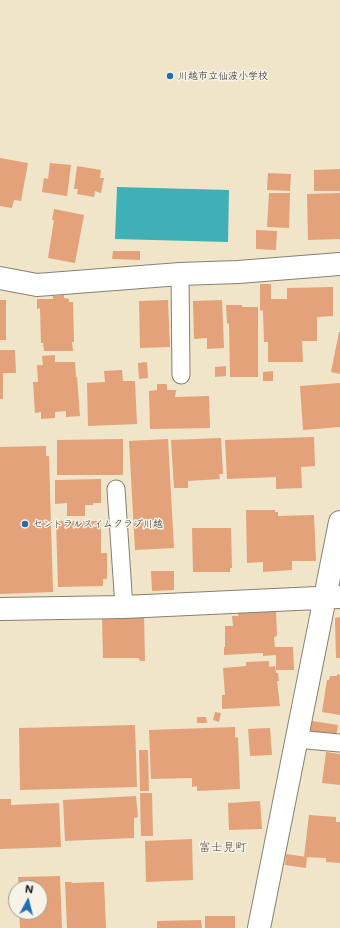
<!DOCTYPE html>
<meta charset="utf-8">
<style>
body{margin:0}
#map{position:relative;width:340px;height:928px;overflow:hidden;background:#f0e4c9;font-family:Mali,sans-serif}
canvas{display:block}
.north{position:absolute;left:8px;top:880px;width:40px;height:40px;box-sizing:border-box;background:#f7f3e8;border:1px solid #9f9d96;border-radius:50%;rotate:7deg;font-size:11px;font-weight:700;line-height:16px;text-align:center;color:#1c1c1c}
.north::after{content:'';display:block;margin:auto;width:14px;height:18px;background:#1f6fb2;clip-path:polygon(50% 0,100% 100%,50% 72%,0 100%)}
</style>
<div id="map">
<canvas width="340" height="928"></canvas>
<div class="north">N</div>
</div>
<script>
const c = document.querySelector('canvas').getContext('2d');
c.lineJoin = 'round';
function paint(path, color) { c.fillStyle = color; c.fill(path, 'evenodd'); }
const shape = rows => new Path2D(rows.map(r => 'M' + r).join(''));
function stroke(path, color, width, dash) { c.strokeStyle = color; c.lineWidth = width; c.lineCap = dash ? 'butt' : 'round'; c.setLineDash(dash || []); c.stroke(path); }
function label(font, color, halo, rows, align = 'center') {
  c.font = font + ' Mali,"Klee One",sans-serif'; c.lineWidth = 3; c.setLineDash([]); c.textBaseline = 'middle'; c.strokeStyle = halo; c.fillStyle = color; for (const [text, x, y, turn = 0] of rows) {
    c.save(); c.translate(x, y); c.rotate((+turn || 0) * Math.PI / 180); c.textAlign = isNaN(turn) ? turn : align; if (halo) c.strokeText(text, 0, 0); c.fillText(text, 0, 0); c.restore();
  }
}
paint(shape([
 [117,187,229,190,228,242,115,239]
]), '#3fb0b6');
paint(shape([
 [0,158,28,163,21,201,14,200,12,208,0,206],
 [50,163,71,165,67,196,42,192,44,178,48,179],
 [77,166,101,170,100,178,104,178,101,193,95,191,94,197,77,194,78,189,74,189],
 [340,169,340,191,314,191,314,170],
 [268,173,291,174,290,191,267,190],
 [269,193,290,193,289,228,267,227],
 [340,193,340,239,308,240,307,194],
 [54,209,84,215,75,263,48,258,54,220,52,220],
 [256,230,277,231,276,250,256,249],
 [113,251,140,251,140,260,112,259],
 [260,284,271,284,271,299,287,299,287,288,333,287,333,316,317,317,317,341,302,341,303,362,268,362,268,342,264,342,263,311,260,310],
 [64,295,64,298,69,299,69,302,73,302,74,342,72,342,73,351,44,351,43,343,41,343,40,308,37,309,37,299,53,299,53,296],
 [0,300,6,300,6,340,0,340],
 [168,300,170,347,140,348,139,301],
 [222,300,224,348,207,349,207,338,194,339,193,301],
 [226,305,242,305,242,307,258,307,258,377,230,377,229,324,227,323],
 [339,332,340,332,340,374,331,372],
 [0,350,15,350,16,373,3,373,3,399,0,399],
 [55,355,55,362,75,362,76,377,77,377,80,416,66,417,66,411,55,412,55,418,41,419,41,412,35,413,33,382,38,382,37,365,43,365,42,356],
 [147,362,148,378,139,379,138,363],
 [226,366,226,376,215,377,215,367],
 [122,370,123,381,135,381,137,424,88,426,87,383,105,382,104,371],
 [273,371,273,381,263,381,263,372],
 [340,383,340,427,303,430,300,386],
 [157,384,167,384,167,390,176,390,175,397,209,396,210,428,150,429,149,391,157,390],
 [314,437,315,466,301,467,302,488,276,489,276,477,227,479,225,440],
 [221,438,223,474,219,474,220,479,188,481,188,488,174,488,171,440],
 [123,439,123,475,57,475,57,440],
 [168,439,174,548,135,550,129,441],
 [46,446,46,456,49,456,53,592,0,594,0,447],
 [101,479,101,503,93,503,93,505,85,505,85,516,67,516,67,503,55,504,55,480],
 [246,510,275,510,275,512,278,512,278,516,314,515,316,561,292,561,292,570,263,572,263,562,247,563],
 [56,521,101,521,101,553,107,553,107,579,103,579,103,586,58,587],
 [192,528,231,528,232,568,230,568,230,572,193,572],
 [151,571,174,571,174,590,152,591],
 [276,610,277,636,274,637,275,647,293,647,294,670,276,670,276,655,263,656,263,653,224,655,224,647,225,647,225,626,233,626,232,616,238,616,238,611],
 [144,615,145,661,140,661,139,658,103,658,102,616],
 [340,617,340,658,336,658,335,618],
 [269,661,269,667,275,666,276,673,278,673,279,681,277,681,280,706,222,709,222,695,225,695,223,668,246,666,246,662],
 [337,674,340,675,340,715,322,712,327,680,329,680,330,676,337,676],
 [215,712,221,713,219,722,213,720],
 [197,717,206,717,207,723,197,723],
 [312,721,338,725,336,738,310,734],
 [135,725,137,787,20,790,19,728],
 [235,727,235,737,238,738,240,789,197,791,197,786,192,787,192,778,151,779,149,730],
 [270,728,272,755,250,756,248,729],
 [139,750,148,750,149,791,140,791],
 [326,752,340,754,340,785,322,783],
 [140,793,152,793,153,836,141,836],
 [136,796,138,817,134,818,134,838,65,841,63,800],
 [0,799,11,799,11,805,59,803,61,847,0,849],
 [260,801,262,829,229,830,228,803],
 [309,815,336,817,336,822,340,822,340,863,326,862,326,858,304,857],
 [192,839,193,880,146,882,145,841],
 [286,854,307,857,306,868,285,865],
 [60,876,62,928,20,928,19,912,40,912,40,888,19,888,18,877],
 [65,882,72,882,71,883,104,882,106,928,67,928],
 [205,916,235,916,235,928,205,928],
 [201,920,202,928,157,928,157,921]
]), '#e3a279');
const lane = shape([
 [180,274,181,375],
 [116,489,124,607],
 [296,739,340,743]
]);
const street = shape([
 [0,278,37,285,180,274,238,272,340,264],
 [0,609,124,607,339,597],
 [259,928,340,522]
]);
stroke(lane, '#868072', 19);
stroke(street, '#868072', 24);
stroke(lane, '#fff', 17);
stroke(street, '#fff', 22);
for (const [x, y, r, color] of [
 [170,76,4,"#1f6fb2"],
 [25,524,4,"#1f6fb2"]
]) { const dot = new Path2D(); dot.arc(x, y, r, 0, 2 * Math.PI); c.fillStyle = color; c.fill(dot); stroke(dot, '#f7f3e8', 1.5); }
label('10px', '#1c1c1c', '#f7f3e8', [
 ["川越市立仙波小学校",178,76],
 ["セントラルスイムクラブ川越",33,524]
], 'left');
label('12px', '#624b3d', '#f7f3e8', [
 ["富士見町",223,847]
]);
</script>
